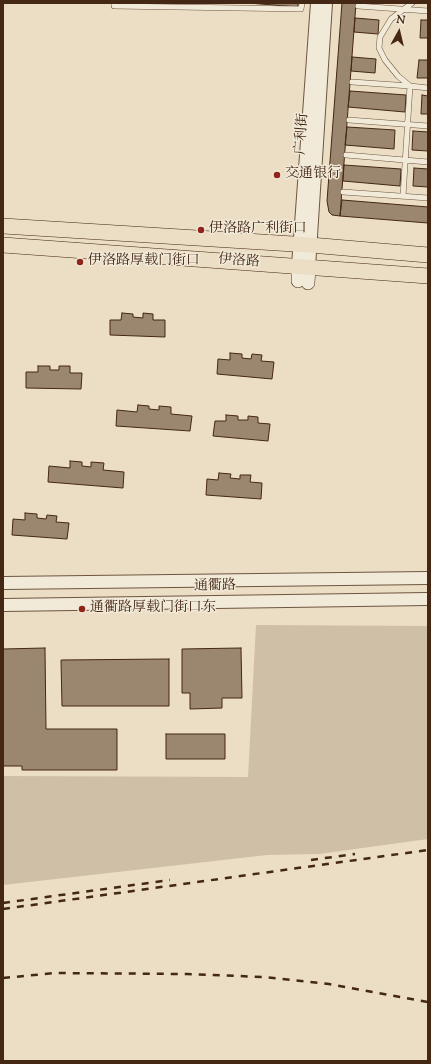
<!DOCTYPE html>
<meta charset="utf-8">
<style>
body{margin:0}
#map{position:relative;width:431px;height:1064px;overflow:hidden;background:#ebdec4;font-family:"Sorts Mill Goudy",serif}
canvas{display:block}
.frame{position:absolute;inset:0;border:4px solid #442714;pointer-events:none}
.north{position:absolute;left:379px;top:12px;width:40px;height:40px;-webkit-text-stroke:3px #f2ead9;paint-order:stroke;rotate:8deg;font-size:11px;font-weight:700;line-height:16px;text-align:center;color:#442714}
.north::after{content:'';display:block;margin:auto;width:14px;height:18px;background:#442714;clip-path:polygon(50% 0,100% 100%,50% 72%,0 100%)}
</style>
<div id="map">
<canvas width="431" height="1064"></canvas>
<div class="frame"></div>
<div class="north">N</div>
</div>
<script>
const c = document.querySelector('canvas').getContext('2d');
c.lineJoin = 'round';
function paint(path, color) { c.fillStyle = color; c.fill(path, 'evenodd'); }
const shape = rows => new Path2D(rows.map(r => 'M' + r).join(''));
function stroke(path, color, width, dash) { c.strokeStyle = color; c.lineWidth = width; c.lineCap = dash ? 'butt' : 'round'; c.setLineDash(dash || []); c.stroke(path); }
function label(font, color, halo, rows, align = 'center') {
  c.font = font + ' "Sorts Mill Goudy","Noto Serif SC",serif'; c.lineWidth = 3; c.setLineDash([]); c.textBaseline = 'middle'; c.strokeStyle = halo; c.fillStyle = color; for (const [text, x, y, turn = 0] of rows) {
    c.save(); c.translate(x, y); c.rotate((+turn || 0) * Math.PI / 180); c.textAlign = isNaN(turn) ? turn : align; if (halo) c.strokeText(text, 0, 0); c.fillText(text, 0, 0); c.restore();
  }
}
paint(shape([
 [256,625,428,626,428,839,319,854,267,855,3,885,3,776,248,777]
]), '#cfbfa6');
const building = shape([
 [248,3,298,3,298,7,248,3],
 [342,3,356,3,340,216,332,215,329,212,327,201,342,3],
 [355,18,379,20,378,34,354,32,355,18],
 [421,20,428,20,428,38,420,38,421,20],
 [352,57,376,59,375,73,351,71,352,57],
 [419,60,428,60,428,78,417,78,419,60],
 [350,91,406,95,405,112,348,107,350,91],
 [422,95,428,96,428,114,421,114,422,95],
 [347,127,395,130,394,149,345,145,347,127],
 [413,131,428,132,428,151,412,150,413,131],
 [344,165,401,169,400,186,343,181,344,165],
 [414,168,428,169,428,187,413,186,414,168],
 [342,200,428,207,428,223,340,216,342,200],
 [122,313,133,314,133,317,143,318,143,313,153,314,153,320,165,320,165,337,110,335,110,320,121,320,122,313],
 [230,353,242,354,242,358,251,359,252,354,262,355,261,361,274,362,272,379,217,374,218,359,230,360,230,353],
 [38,366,50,366,50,370,59,370,59,366,70,366,70,373,82,373,81,389,26,388,26,372,38,372,38,366],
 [138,405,149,406,149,409,159,410,159,406,171,407,171,414,192,416,190,431,116,426,117,410,137,412,138,405],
 [226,415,238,416,238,420,248,420,248,416,258,417,258,423,270,424,268,441,213,436,215,421,226,421,226,415],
 [70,461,82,462,82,466,91,467,91,462,104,463,103,470,124,472,123,488,48,482,49,466,70,468,70,461],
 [219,473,231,474,230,478,240,479,240,475,251,475,250,482,262,483,261,499,206,495,207,479,218,480,219,473],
 [25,513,37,514,37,518,46,519,47,515,57,516,56,522,69,523,67,539,12,535,13,519,25,520,25,513],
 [45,648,46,729,117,729,117,770,22,770,22,766,3,766,3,649,45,648],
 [241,648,242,698,222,698,222,708,190,709,190,693,182,693,182,649,241,648],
 [169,659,169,706,62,706,61,660,169,659],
 [166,734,225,734,225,759,166,759,166,734]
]);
paint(building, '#9b8670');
stroke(building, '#442714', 1);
const service = shape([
 [114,3,114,6,301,9,302,3],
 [412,3,391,19,380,37,379,48,385,60,398,76,410,86,428,88],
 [358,6,428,11],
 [352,82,410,86,403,196],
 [349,120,428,126],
 [346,155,428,162],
 [343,192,428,198]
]);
const tertiary = shape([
 [298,266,317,3],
 [309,267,326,3],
 [3,583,428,578],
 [3,605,428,599]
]);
const secondary = shape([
 [298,281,298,266],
 [308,283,309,267]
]);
const primary = shape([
 [3,226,310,245,428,255],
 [3,245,428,276]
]);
stroke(service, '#6e5540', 6);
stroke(tertiary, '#6e5540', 14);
stroke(secondary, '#442714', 14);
stroke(primary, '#442714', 16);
stroke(service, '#f2ead9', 5);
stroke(tertiary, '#f2ead9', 12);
stroke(secondary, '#f2ead9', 13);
stroke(primary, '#ebdec4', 15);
stroke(shape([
 [311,860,355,854],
 [3,903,170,880],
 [3,909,428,850],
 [3,978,55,973,187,974,263,977,329,984,428,1002]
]), '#442714', 2.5, [7, 7]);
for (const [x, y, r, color] of [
 [277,175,4,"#8f2418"],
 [201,230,4,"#8f2418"],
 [80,262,4,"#8f2418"],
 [82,609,4,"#8f2418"]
]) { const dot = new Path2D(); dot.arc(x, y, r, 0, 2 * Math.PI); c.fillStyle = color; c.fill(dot); stroke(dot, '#f2ead9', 1.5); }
label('14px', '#442714', '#f2ead9', [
 ["广利街",303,134,-86],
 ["伊洛路",239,262,4],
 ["通衢路",215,587,-1]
]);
label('14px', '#442714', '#f2ead9', [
 ["交通银行",285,175],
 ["伊洛路广利街口",209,230],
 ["伊洛路厚载门街口",88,262],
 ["通衢路厚载门街口东",90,609]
], 'left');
</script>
